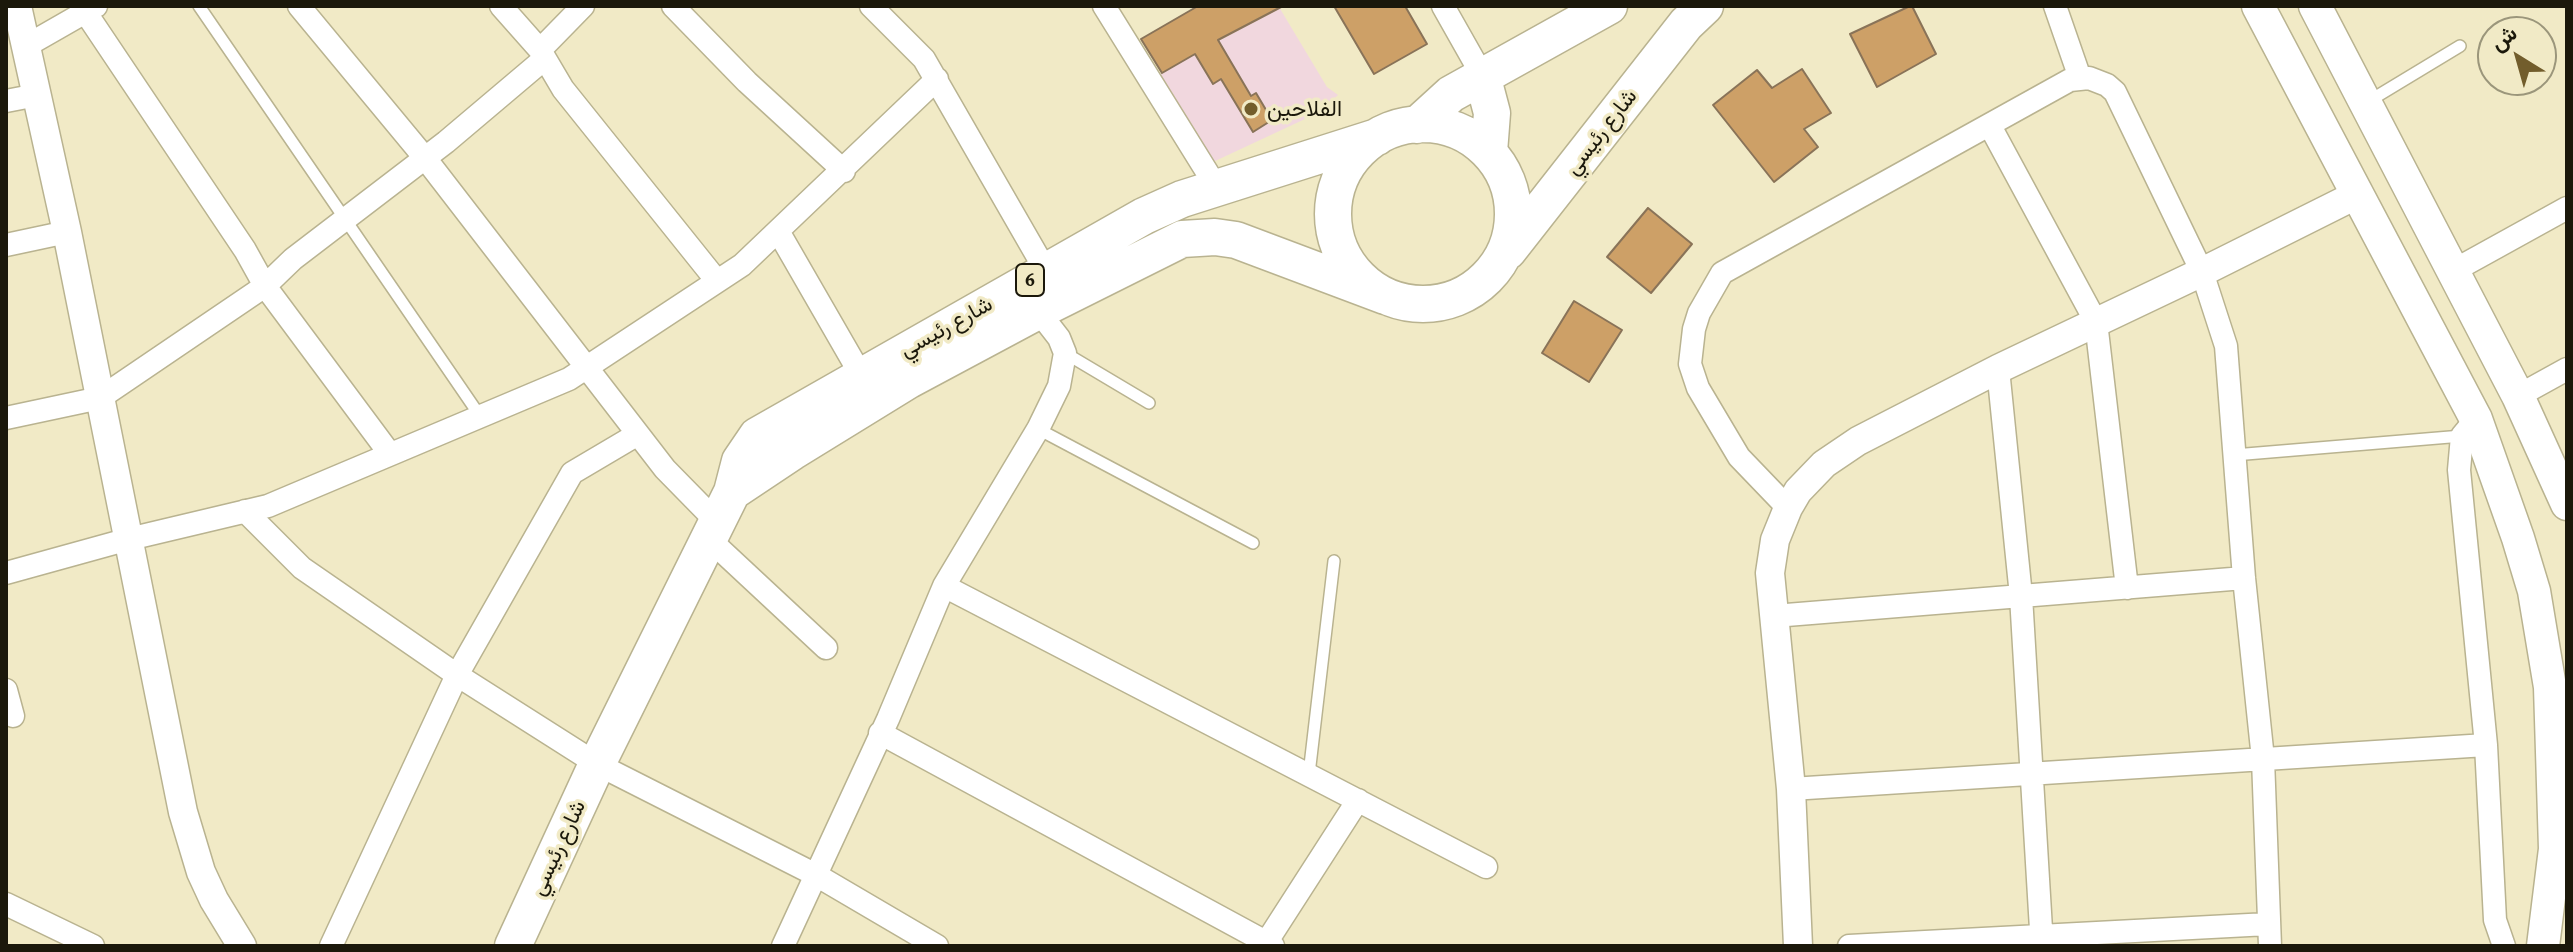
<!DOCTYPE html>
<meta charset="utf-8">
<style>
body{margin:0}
#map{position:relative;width:2573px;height:952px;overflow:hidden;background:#f1eac6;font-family:"Crimson Pro",Vazirmatn,serif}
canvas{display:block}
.frame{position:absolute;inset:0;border:8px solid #1b180b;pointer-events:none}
.north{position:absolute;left:2477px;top:16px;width:80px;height:80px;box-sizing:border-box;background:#f1eac6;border:2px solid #9b967b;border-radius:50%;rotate:323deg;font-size:22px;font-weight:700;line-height:32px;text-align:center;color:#1b180b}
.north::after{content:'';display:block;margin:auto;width:28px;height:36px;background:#725d2c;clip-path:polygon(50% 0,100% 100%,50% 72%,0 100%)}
</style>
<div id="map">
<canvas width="2573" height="952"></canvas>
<div class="frame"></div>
<div class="north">ش</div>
</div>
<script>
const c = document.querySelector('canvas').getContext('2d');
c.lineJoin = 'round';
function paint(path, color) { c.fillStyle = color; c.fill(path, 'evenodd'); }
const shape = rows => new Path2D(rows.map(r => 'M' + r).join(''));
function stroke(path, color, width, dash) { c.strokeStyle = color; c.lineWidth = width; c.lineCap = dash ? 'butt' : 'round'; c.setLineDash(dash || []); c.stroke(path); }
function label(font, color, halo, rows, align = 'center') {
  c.font = font + ' "Crimson Pro",Vazirmatn,serif'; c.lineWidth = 7; c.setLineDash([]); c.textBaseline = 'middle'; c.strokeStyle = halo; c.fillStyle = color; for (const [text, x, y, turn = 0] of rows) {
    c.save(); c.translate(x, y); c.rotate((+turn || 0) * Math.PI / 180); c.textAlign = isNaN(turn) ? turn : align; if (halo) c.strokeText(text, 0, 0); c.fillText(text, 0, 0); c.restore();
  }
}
paint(shape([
 [1279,7,1327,87,1338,95,1320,112,1213,162,1160,74]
]), '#f1d7de');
const building = shape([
 [1198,6,1283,6,1218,40,1251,96,1256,93,1272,120,1253,132,1221,79,1213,84,1195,54,1162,73,1141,39,1198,6],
 [1334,6,1405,6,1427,44,1374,74,1334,6],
 [1910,6,1912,6,1936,54,1877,87,1850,34,1910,6],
 [1802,69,1831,113,1804,129,1818,147,1774,182,1713,105,1757,70,1772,88,1802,69],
 [1648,208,1692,244,1651,293,1607,257,1648,208],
 [1574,301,1622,330,1589,382,1542,353,1574,301]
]);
paint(building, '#cda067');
stroke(building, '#897358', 2);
const service = shape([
 [199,6,480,416],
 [2369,101,2460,46],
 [1065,353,1149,403],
 [1038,429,1253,543],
 [2234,455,2462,436],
 [1309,774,1334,561]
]);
const minor = shape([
 [299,6,425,158,665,469,717,522],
 [501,6,540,50,563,89,717,281],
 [673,6,747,82,844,171],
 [871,6,924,59,1046,271],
 [1104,6,1217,188],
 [1443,6,1482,75],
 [2055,6,2080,78],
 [86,13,245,250,265,286,390,454],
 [26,46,96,6],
 [540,50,583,6],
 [6,101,37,95],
 [1990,126,2096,322,2127,588],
 [778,231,861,375],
 [6,245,67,232],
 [2453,271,2567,208],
 [1998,369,2021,596,2042,946],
 [2518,396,2567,369],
 [6,418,100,398,265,286,293,259,446,142,543,60],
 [2476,419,2462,436,2459,470,2486,745,2495,920,2504,946],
 [1788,508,1739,457,1698,388,1690,364,1694,329,1699,313,1722,273,2070,80,2089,78,2107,85,2115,92,2202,272,2226,346,2244,578,2263,759,2270,946],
 [245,511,302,568,457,675,597,764,816,875,937,946],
 [709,539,826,648],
 [6,573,129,539,268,506,569,379,742,265,937,79],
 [944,586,1486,867],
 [1774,616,2244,578],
 [6,690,13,716],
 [880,733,1273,946],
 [1791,789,2486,745],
 [6,904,93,946],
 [331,946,457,675,572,473,638,434],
 [783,946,888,719,944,586,1038,429,1059,386,1065,353,1059,338,1038,311],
 [1264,946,1358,800],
 [1849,946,2268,924]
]);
const tertiary = shape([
 [17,6,67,232,183,812,201,872,214,900,242,946],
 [1798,946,1791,789,1770,573,1775,540,1788,508,1798,491,1824,464,1858,441,1998,369,2202,272,2356,195]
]);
const secondary = shape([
 [2258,6,2476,419,2518,538,2534,591,2550,687,2555,849,2543,946],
 [2315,6,2518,396,2567,504]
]);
const trunk = shape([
 [1482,75,1492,113,1489,152],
 '1333 214a90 90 0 1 1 180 0a90 90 0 1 1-180 0Z',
 [1417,125,1451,94,1609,6],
 [1508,251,1686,24,1705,6],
 [732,492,792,452,909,380,1038,311,1182,239,1215,237,1236,240,1385,296],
 [513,946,597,764,732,492,740,461,757,436,1144,216,1182,199,1377,137]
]);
stroke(service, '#b9b390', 14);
stroke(minor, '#b9b390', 25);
stroke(tertiary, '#b9b390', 31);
stroke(secondary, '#b9b390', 35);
stroke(trunk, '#b9b390', 39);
stroke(service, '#fff', 11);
stroke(minor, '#fff', 22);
stroke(tertiary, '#fff', 28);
stroke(secondary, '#fff', 32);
stroke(trunk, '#fff', 36);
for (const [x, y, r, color] of [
 [1251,109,8,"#725d2c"]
]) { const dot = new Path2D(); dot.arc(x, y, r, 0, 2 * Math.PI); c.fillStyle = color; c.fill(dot); stroke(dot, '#f1eac6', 3); }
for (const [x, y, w] of [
 [1030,280,28]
]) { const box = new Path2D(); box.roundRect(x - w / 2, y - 16, w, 32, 6); c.fillStyle = '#f1eac6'; c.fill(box); stroke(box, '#1b180b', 2); }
label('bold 20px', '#1b180b', null, [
 ["6",1030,280]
]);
label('22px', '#1b180b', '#f1eac6', [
 ["الفلاحين",1267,109]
], 'left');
label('22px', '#1b180b', '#f1eac6', [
 ["شارع رئيسي",1601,132,-52],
 ["شارع رئيسي",946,327,-29],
 ["شارع رئيسي",558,848,-65]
]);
</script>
